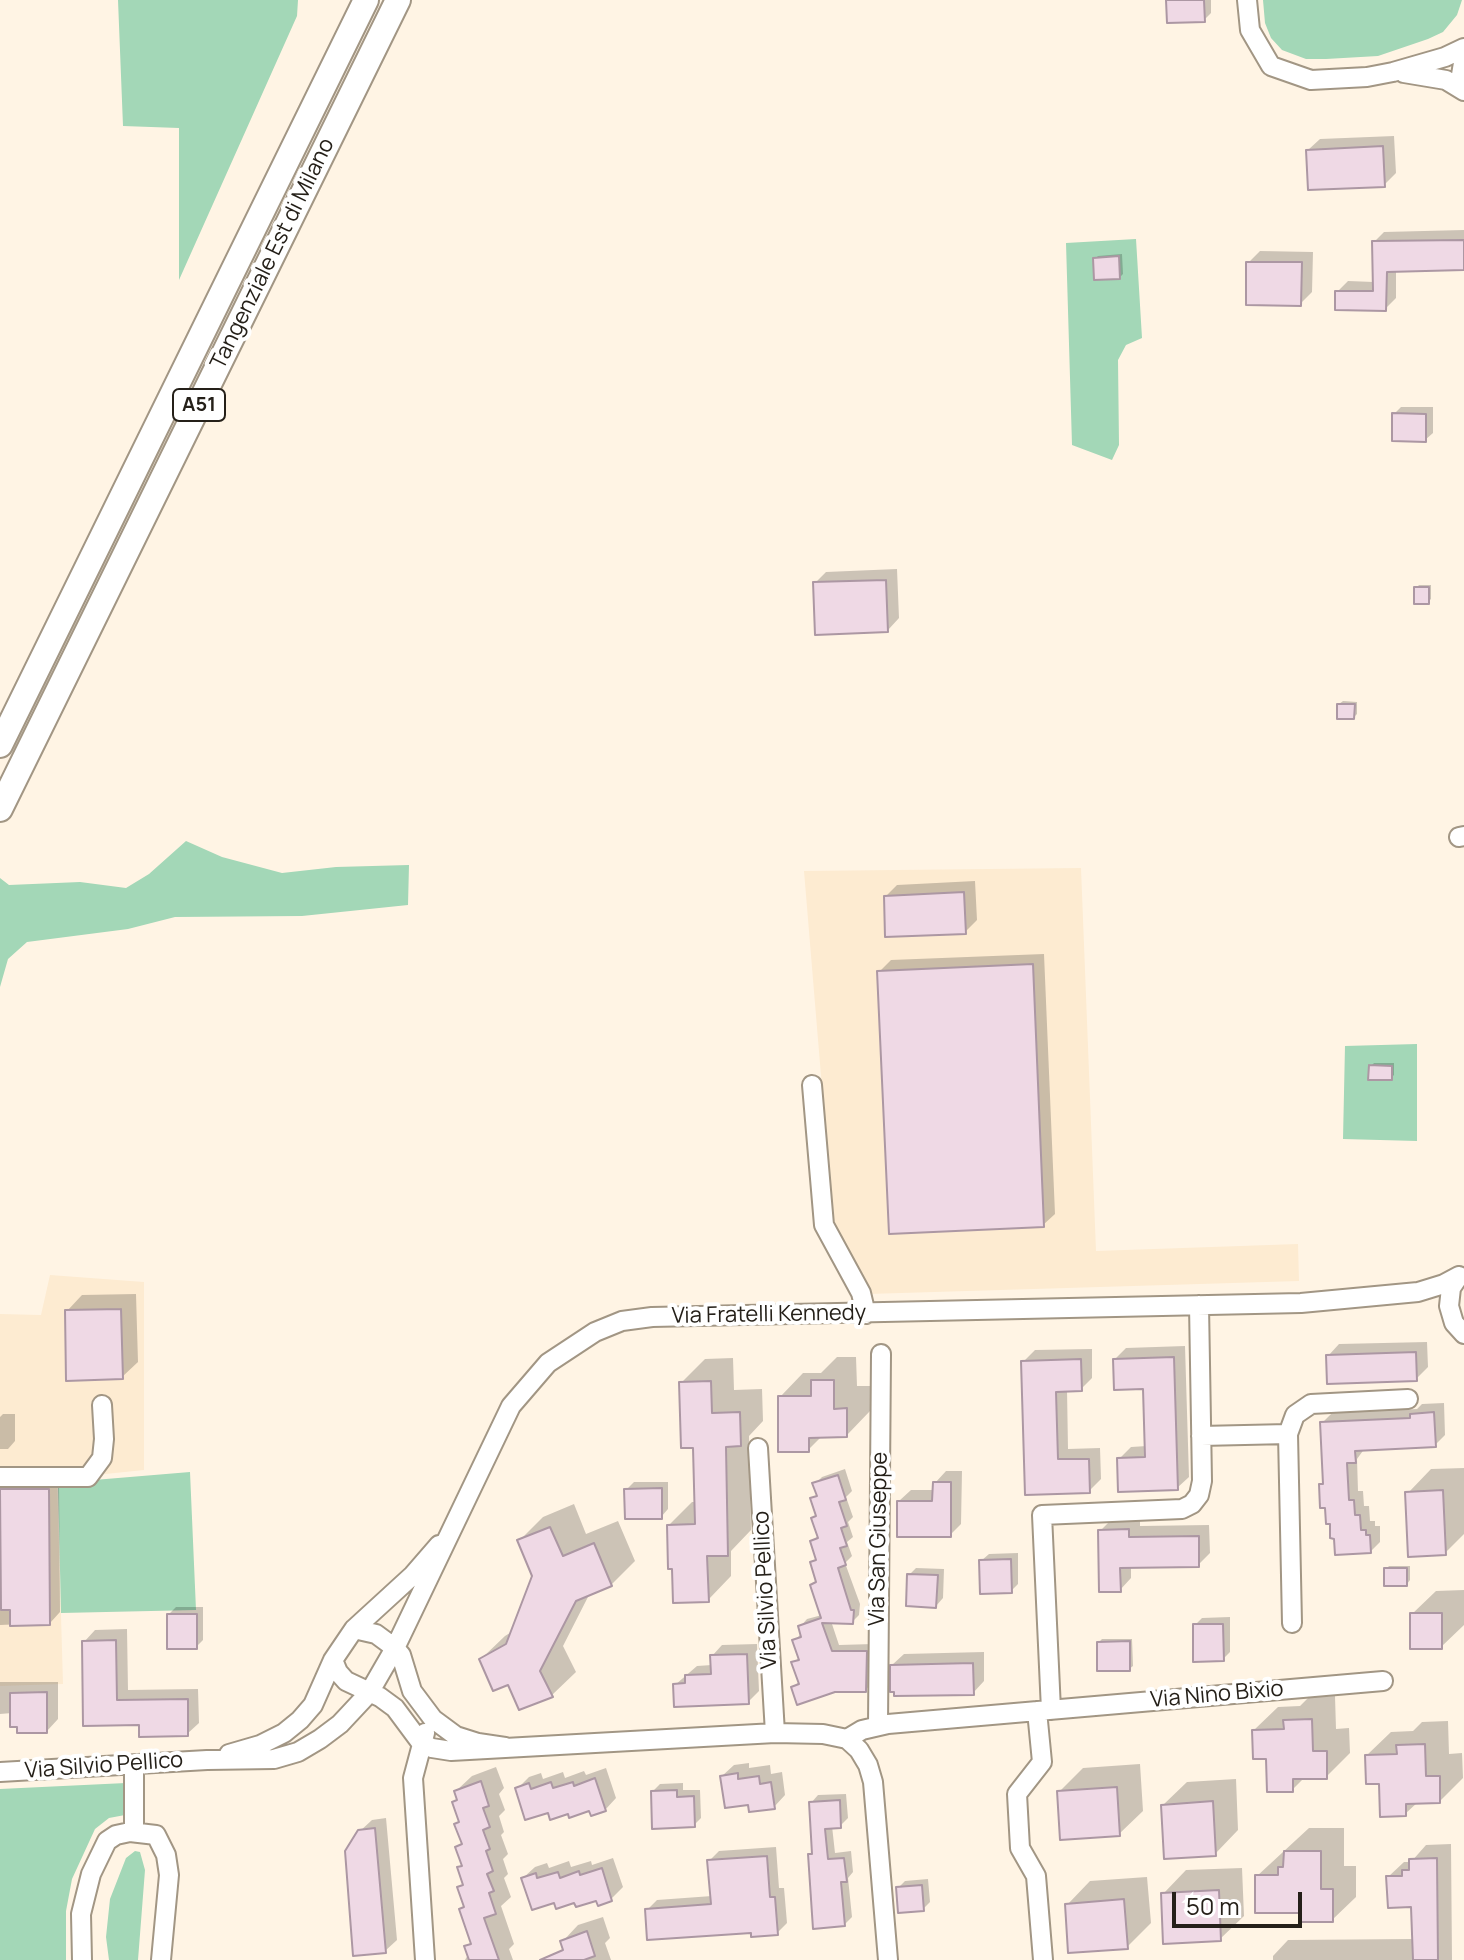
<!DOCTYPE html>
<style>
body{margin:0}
#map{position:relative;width:1464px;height:1960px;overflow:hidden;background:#fff4e4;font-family:Manrope,sans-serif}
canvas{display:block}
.scale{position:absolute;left:1172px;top:1892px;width:130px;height:36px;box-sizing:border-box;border:4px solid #252019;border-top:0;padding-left:10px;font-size:24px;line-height:28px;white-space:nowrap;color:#252019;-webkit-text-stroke:6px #fff;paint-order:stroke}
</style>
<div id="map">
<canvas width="1464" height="1960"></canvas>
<div class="scale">50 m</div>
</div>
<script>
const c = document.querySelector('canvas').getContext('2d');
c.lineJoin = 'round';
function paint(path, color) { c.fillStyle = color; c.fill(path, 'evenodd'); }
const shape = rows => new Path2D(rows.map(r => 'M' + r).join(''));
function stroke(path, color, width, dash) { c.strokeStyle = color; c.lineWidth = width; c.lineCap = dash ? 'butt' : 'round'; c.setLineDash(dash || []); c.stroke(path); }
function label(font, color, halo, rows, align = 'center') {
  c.font = font + ' Manrope,sans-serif'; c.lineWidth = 8; c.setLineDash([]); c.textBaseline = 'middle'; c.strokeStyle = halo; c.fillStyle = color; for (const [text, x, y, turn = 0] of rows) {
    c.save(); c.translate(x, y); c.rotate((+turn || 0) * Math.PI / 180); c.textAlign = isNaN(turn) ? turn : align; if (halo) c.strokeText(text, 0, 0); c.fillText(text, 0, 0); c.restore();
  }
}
paint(shape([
 [1081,868,1096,1251,1298,1244,1299,1281,868,1294,833,1220,804,871],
 [50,1275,144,1282,144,1470,57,1479,63,1684,0,1686,0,1314,41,1315]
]), '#fdebd1');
paint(shape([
 [118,0,298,0,297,16,179,280,179,128,123,126],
 [1263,0,1462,0,1457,15,1443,32,1428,39,1378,56,1326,59,1306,59,1282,50,1271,38,1265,23],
 [1136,239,1142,338,1126,345,1118,360,1119,445,1112,460,1072,445,1066,243],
 [186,841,222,857,282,873,336,867,409,865,408,905,302,916,175,917,128,929,27,942,8,959,0,987,0,878,9,885,80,882,126,888,149,874],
 [1417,1044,1417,1141,1343,1139,1345,1046],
 [190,1472,196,1610,61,1613,58,1483],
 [126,1783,125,1815,109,1818,95,1829,72,1879,66,1911,66,1960,0,1960,0,1789],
 [135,1851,140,1852,145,1870,138,1960,109,1960,106,1937,110,1899,126,1858]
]), '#a3d7b7');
paint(shape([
 [1168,0,1211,0,1211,13,1204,20],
 [1394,136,1396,173,1384,185,1308,150,1320,139],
 [1464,230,1464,268,1396,270,1396,298,1385,309,1337,292,1348,281,1374,282,1374,242,1384,232],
 [1260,251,1313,252,1312,292,1300,304,1248,263],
 [1122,254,1123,274,1120,277,1095,259,1098,256],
 [1401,407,1433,407,1433,433,1425,440,1394,414],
 [897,569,899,618,888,630,815,583,826,572],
 [1419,585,1431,585,1431,599,1428,602,1416,588],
 [1343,701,1357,702,1357,714,1354,717,1339,704],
 [975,881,977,920,965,932,886,896,897,885],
 [1044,954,1055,1214,1043,1225,879,972,891,960],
 [1374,1063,1394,1063,1394,1075,1391,1078,1371,1066],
 [136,1294,138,1362,122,1377,67,1311,82,1295],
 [1427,1342,1428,1367,1416,1379,1328,1356,1339,1344],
 [1185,1346,1189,1477,1177,1488,1119,1459,1131,1447,1147,1446,1145,1387,1115,1359,1126,1348],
 [1092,1349,1092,1378,1081,1389,1067,1389,1068,1449,1100,1448,1101,1479,1089,1491,1027,1493,1023,1362,1035,1350],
 [837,1357,856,1357,857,1386,870,1386,870,1411,847,1435,823,1435,808,1450,780,1397,803,1373,821,1373],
 [733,1358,734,1390,762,1389,763,1421,749,1436,751,1530,731,1551,731,1576,708,1600,669,1525,692,1502,697,1502,695,1446,681,1383,705,1359],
 [1444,1403,1445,1435,1435,1445,1365,1448,1357,1459,1358,1491,1363,1491,1364,1506,1369,1506,1370,1521,1375,1521,1375,1526,1380,1526,1380,1542,1370,1552,1332,1522,1321,1485,1325,1481,1322,1423,1332,1413,1417,1409,1422,1404],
 [3,1414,15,1414,15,1441,8,1449,0,1449,0,1417],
 [1464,1468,1464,1534,1445,1553,1408,1493,1431,1469],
 [845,1469,852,1491,846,1497,853,1517,848,1522,853,1537,847,1542,852,1556,845,1563,860,1604,859,1615,852,1622,831,1621,839,1645,873,1644,873,1683,865,1690,793,1687,800,1681,794,1663,800,1656,795,1640,802,1633,800,1627,807,1619,822,1615,812,1585,818,1580,812,1563,818,1558,812,1541,819,1535,813,1518,817,1514,812,1499,818,1493,815,1484,822,1477],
 [946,1471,962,1471,961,1524,950,1535,899,1501,911,1490,934,1490,935,1483],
 [59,1479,60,1612,50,1623,0,1625,0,1550,3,1550,0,1480],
 [634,1482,668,1482,668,1509,661,1517,626,1490],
 [574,1504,586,1534,618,1521,635,1561,611,1585,590,1593,563,1646,576,1672,552,1695,520,1707,509,1682,481,1659,505,1636,513,1631,534,1576,519,1541,543,1517],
 [1112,1519,1140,1519,1140,1526,1209,1525,1210,1553,1198,1565,1131,1566,1131,1578,1120,1590,1100,1531],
 [1018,1553,1018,1584,1011,1591,981,1561,989,1554],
 [1389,1566,1410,1566,1410,1580,1407,1584,1386,1569],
 [916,1568,944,1569,943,1598,936,1606,909,1575],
 [1464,1590,1464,1625,1441,1647,1412,1614,1436,1591],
 [176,1607,203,1607,203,1640,196,1647,169,1614],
 [1230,1617,1230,1652,1223,1659,1195,1625,1202,1618],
 [127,1629,128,1690,198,1689,199,1723,187,1734,141,1723,85,1724,84,1642,95,1630],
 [1102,1639,1132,1639,1133,1666,1129,1669,1099,1642],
 [757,1644,759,1691,748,1702,675,1685,697,1666,712,1665,712,1656,722,1645],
 [984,1652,984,1681,973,1693,892,1665,904,1654],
 [0,1682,58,1682,58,1719,47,1731,12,1713,0,1714],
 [1335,1696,1336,1729,1349,1728,1350,1753,1326,1777,1305,1777,1292,1790,1268,1757,1254,1730,1278,1707,1300,1706,1309,1697],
 [1448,1721,1449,1754,1462,1753,1463,1778,1439,1802,1418,1802,1405,1814,1367,1755,1391,1732,1413,1731,1422,1722],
 [749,1763,749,1768,770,1765,771,1774,782,1772,785,1795,774,1807,750,1803,722,1776,734,1765],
 [1140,1764,1143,1811,1119,1834,1059,1792,1083,1768],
 [496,1767,504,1788,499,1794,505,1810,499,1816,504,1832,501,1835,508,1854,503,1859,508,1874,504,1878,511,1897,501,1906,514,1944,509,1949,513,1960,465,1960,469,1953,466,1947,472,1941,459,1888,464,1883,459,1868,463,1864,458,1847,463,1842,457,1824,461,1820,454,1802,459,1798,456,1791,472,1776],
 [606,1768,616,1798,605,1810,549,1811,517,1789,529,1777,541,1773,543,1779,563,1772,565,1778,584,1771,586,1775],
 [1236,1779,1238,1830,1215,1854,1163,1805,1187,1782],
 [683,1783,683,1790,700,1790,701,1818,694,1825,653,1791,660,1784],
 [846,1794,848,1818,840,1826,832,1826,835,1853,851,1851,853,1872,848,1878,852,1917,844,1925,810,1855,814,1852,811,1803,818,1795],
 [386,1818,397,1940,385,1951,359,1832,372,1820],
 [1309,1828,1344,1828,1344,1866,1356,1866,1356,1897,1332,1920,1303,1911,1257,1876],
 [1451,1844,1452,1960,1273,1960,1273,1956,1288,1940,1414,1939,1413,1905,1388,1877,1404,1862,1411,1862,1426,1845],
 [776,1847,779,1888,784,1888,787,1923,777,1933,647,1910,657,1900,712,1896,709,1861,719,1851],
 [613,1858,623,1887,611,1899,555,1900,523,1878,535,1867,547,1863,549,1868,569,1861,571,1867,591,1861,592,1865],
 [1242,1868,1244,1916,1220,1939,1163,1894,1186,1870],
 [1147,1877,1151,1923,1127,1947,1067,1905,1090,1881],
 [928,1879,930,1902,923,1909,898,1888,905,1881],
 [603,1917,610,1938,605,1943,611,1960,563,1960,560,1952,565,1948,563,1941,578,1925]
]), '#0003');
const building = shape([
 [1166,0,1204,0,1205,22,1167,23,1166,0],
 [1383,146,1385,187,1308,190,1306,150,1383,146],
 [1464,240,1464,270,1387,272,1386,311,1335,310,1335,291,1373,291,1372,241,1464,240],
 [1119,256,1120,279,1094,280,1093,258,1119,256],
 [1246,262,1302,262,1301,306,1246,305,1246,262],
 [1392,413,1426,414,1426,442,1392,441,1392,413],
 [886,580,888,632,815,635,813,582,886,580],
 [1414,587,1429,587,1429,604,1414,604,1414,587],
 [1337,704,1355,704,1354,719,1337,719,1337,704],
 [964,892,966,934,885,937,884,896,964,892],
 [1033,964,1044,1227,889,1234,877,971,1033,964],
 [1369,1065,1392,1066,1392,1080,1368,1080,1369,1065],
 [121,1309,123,1379,66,1381,65,1310,121,1309],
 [1416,1352,1417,1381,1327,1384,1326,1355,1416,1352],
 [1174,1357,1178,1490,1118,1492,1117,1458,1145,1457,1143,1389,1114,1390,1113,1359,1174,1357],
 [1081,1359,1082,1391,1056,1392,1058,1459,1089,1459,1090,1493,1025,1495,1021,1361,1081,1359],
 [811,1380,834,1380,834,1409,847,1408,847,1437,809,1438,809,1452,778,1452,778,1396,811,1396,811,1380],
 [711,1381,712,1413,740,1412,741,1446,726,1447,728,1556,707,1556,709,1602,673,1603,672,1569,668,1569,667,1525,695,1524,693,1448,681,1448,679,1382,711,1381],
 [1434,1412,1436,1447,1355,1451,1356,1463,1347,1463,1349,1500,1354,1500,1355,1515,1360,1515,1361,1530,1366,1530,1366,1535,1370,1535,1371,1553,1335,1555,1334,1539,1330,1538,1330,1524,1326,1524,1325,1508,1320,1508,1319,1484,1323,1484,1320,1422,1410,1418,1410,1414,1434,1412],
 [838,1475,846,1500,839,1502,847,1526,841,1528,847,1546,840,1548,846,1565,838,1568,851,1610,854,1610,853,1624,822,1623,832,1651,867,1651,866,1692,835,1692,797,1705,791,1687,799,1684,791,1662,799,1660,792,1640,801,1637,798,1626,821,1618,810,1585,816,1582,810,1562,816,1560,810,1541,818,1538,811,1518,816,1516,810,1498,817,1496,812,1483,838,1475],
 [933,1482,951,1482,951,1537,897,1537,897,1501,932,1501,933,1482],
 [662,1488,662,1519,625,1519,624,1489,662,1488],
 [0,1489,49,1489,50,1625,10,1626,10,1610,1,1610,0,1489],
 [1443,1490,1446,1555,1408,1557,1405,1492,1443,1490],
 [550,1527,563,1556,594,1543,612,1586,576,1601,540,1671,553,1697,519,1710,508,1685,493,1691,479,1659,506,1644,532,1576,517,1540,550,1527],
 [1129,1529,1129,1537,1199,1536,1199,1567,1120,1568,1121,1592,1099,1592,1098,1530,1129,1529],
 [1011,1559,1012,1593,980,1594,979,1560,1011,1559],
 [1384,1568,1407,1568,1407,1586,1384,1586,1384,1568],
 [907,1574,938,1575,936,1608,906,1606,907,1574],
 [1410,1613,1442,1613,1442,1649,1410,1649,1410,1613],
 [167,1614,197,1614,197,1649,167,1649,167,1614],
 [1193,1624,1223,1624,1224,1661,1193,1662,1193,1624],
 [116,1640,117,1700,188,1699,188,1736,139,1737,139,1725,83,1726,82,1641,116,1640],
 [1130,1641,1130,1671,1097,1671,1097,1642,1130,1641],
 [747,1654,749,1704,674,1707,673,1684,685,1683,685,1675,711,1674,710,1655,747,1654],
 [973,1663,974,1695,894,1696,894,1692,890,1692,890,1665,973,1663],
 [47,1692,47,1733,17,1733,17,1727,10,1727,10,1693,47,1692],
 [1312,1719,1313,1751,1327,1751,1327,1779,1293,1779,1293,1792,1267,1792,1266,1759,1253,1759,1252,1730,1284,1729,1283,1720,1312,1719],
 [1425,1744,1426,1776,1440,1776,1440,1803,1406,1804,1406,1816,1380,1817,1379,1784,1366,1784,1365,1755,1397,1754,1396,1745,1425,1744],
 [738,1773,738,1779,759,1776,760,1784,771,1782,775,1809,749,1812,748,1805,725,1808,720,1776,738,1773],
 [595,1778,606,1811,591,1816,589,1811,569,1818,568,1814,550,1820,548,1813,525,1820,515,1788,529,1783,531,1789,551,1782,553,1788,573,1782,574,1786,595,1778],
 [481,1781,489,1806,483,1808,490,1827,483,1830,490,1849,486,1851,493,1871,487,1874,494,1891,489,1893,496,1914,484,1918,499,1960,469,1960,464,1946,471,1944,459,1909,464,1907,457,1887,463,1885,457,1867,462,1866,455,1847,462,1844,454,1824,459,1822,452,1802,457,1800,454,1791,481,1781],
 [1117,1787,1120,1836,1060,1840,1057,1791,1117,1787],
 [677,1790,677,1797,694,1796,695,1827,652,1829,651,1791,677,1790],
 [840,1800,841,1828,825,1829,828,1859,844,1858,847,1882,841,1882,845,1926,813,1929,808,1854,812,1854,809,1802,840,1800],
 [1213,1801,1216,1856,1164,1859,1161,1805,1213,1801],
 [375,1828,386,1953,353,1956,345,1851,358,1830,375,1828],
 [1284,1851,1321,1851,1321,1889,1333,1889,1333,1922,1301,1922,1301,1913,1255,1913,1255,1875,1278,1875,1278,1867,1283,1867,1284,1851],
 [767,1856,770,1897,775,1897,778,1935,751,1937,751,1933,647,1940,645,1909,711,1904,707,1860,767,1856],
 [1437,1858,1438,1960,1413,1960,1411,1907,1388,1908,1386,1876,1402,1876,1402,1870,1409,1870,1409,1859,1437,1858],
 [602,1868,612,1901,598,1906,596,1901,576,1907,574,1903,556,1909,554,1903,532,1910,521,1878,536,1873,537,1878,558,1872,560,1878,579,1871,580,1875,602,1868],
 [922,1885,924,1911,898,1913,896,1887,922,1885],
 [1219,1890,1221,1941,1163,1944,1161,1893,1219,1890],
 [1124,1899,1128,1949,1068,1953,1065,1904,1124,1899],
 [587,1931,595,1956,584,1960,540,1960,563,1950,560,1941,587,1931]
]);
paint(building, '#efd9e5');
stroke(building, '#ac97a3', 2);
const minor = shape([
 [1247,0,1250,30,1271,66,1311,80,1367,77,1393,72,1445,57,1464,48],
 [1464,57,1461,75,1464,83],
 [1404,73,1446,80,1464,91],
 [1459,837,1464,836],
 [812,1085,824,1225,861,1293,866,1314],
 [1459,1276,1451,1288,1449,1306,1454,1323,1464,1334],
 [1288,1434,1292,1623],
 [1201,1436,1288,1434,1295,1415,1311,1404,1408,1399],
 [758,1448,775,1733],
 [0,1477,88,1477,102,1458,104,1439,102,1405],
 [333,1660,338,1672,346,1681,380,1697,395,1708,421,1743,432,1748,451,1751,775,1733,823,1734,847,1739,859,1750,868,1765,873,1782,888,1960],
 [1051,1710,1042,1515,1182,1509,1192,1504,1199,1495,1202,1481,1199,1305],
 [1037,1711,1042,1762,1017,1794,1020,1848,1036,1876,1043,1960],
 [878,1725,881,1354],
 [425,1733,413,1778,425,1960],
 [847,1739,862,1730,888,1724,1383,1681],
 [505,1747,478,1743,456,1736,433,1719,412,1691,401,1655,395,1648,511,1406,548,1363,595,1332,622,1321,652,1317,1301,1303,1418,1292,1444,1284,1459,1276],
 [229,1754,260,1745,284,1733,300,1720,313,1705,333,1660,354,1629,413,1575,439,1545],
 [134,1765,134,1832],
 [0,1772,207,1760,274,1759,298,1752,320,1739,340,1724,369,1693,395,1648,376,1634,354,1629],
 [82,1960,81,1914,91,1874,107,1841,116,1835,130,1832,156,1835,166,1855,169,1875,161,1960]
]);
const highway = shape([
 [0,745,366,0],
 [0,809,398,0]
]);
stroke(minor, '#a29684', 22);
stroke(highway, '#a29684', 28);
stroke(minor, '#fff', 18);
stroke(highway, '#fff', 24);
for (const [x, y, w] of [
 [199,405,52]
]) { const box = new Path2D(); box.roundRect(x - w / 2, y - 16, w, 32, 6); c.fillStyle = '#fff'; c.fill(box); stroke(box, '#252019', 2); }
label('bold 20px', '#252019', null, [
 ["A51",199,405]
]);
label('22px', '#252019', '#fff', [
 ["Tangenziale Est di Milano",273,254,-64],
 ["Via Fratelli Kennedy",769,1315,-1],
 ["Via San Giuseppe",879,1539,-89],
 ["Via Silvio Pellico",766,1590,-93],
 ["Via Nino Bixio",1217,1695,-5],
 ["Via Silvio Pellico",104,1766,-4]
]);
</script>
